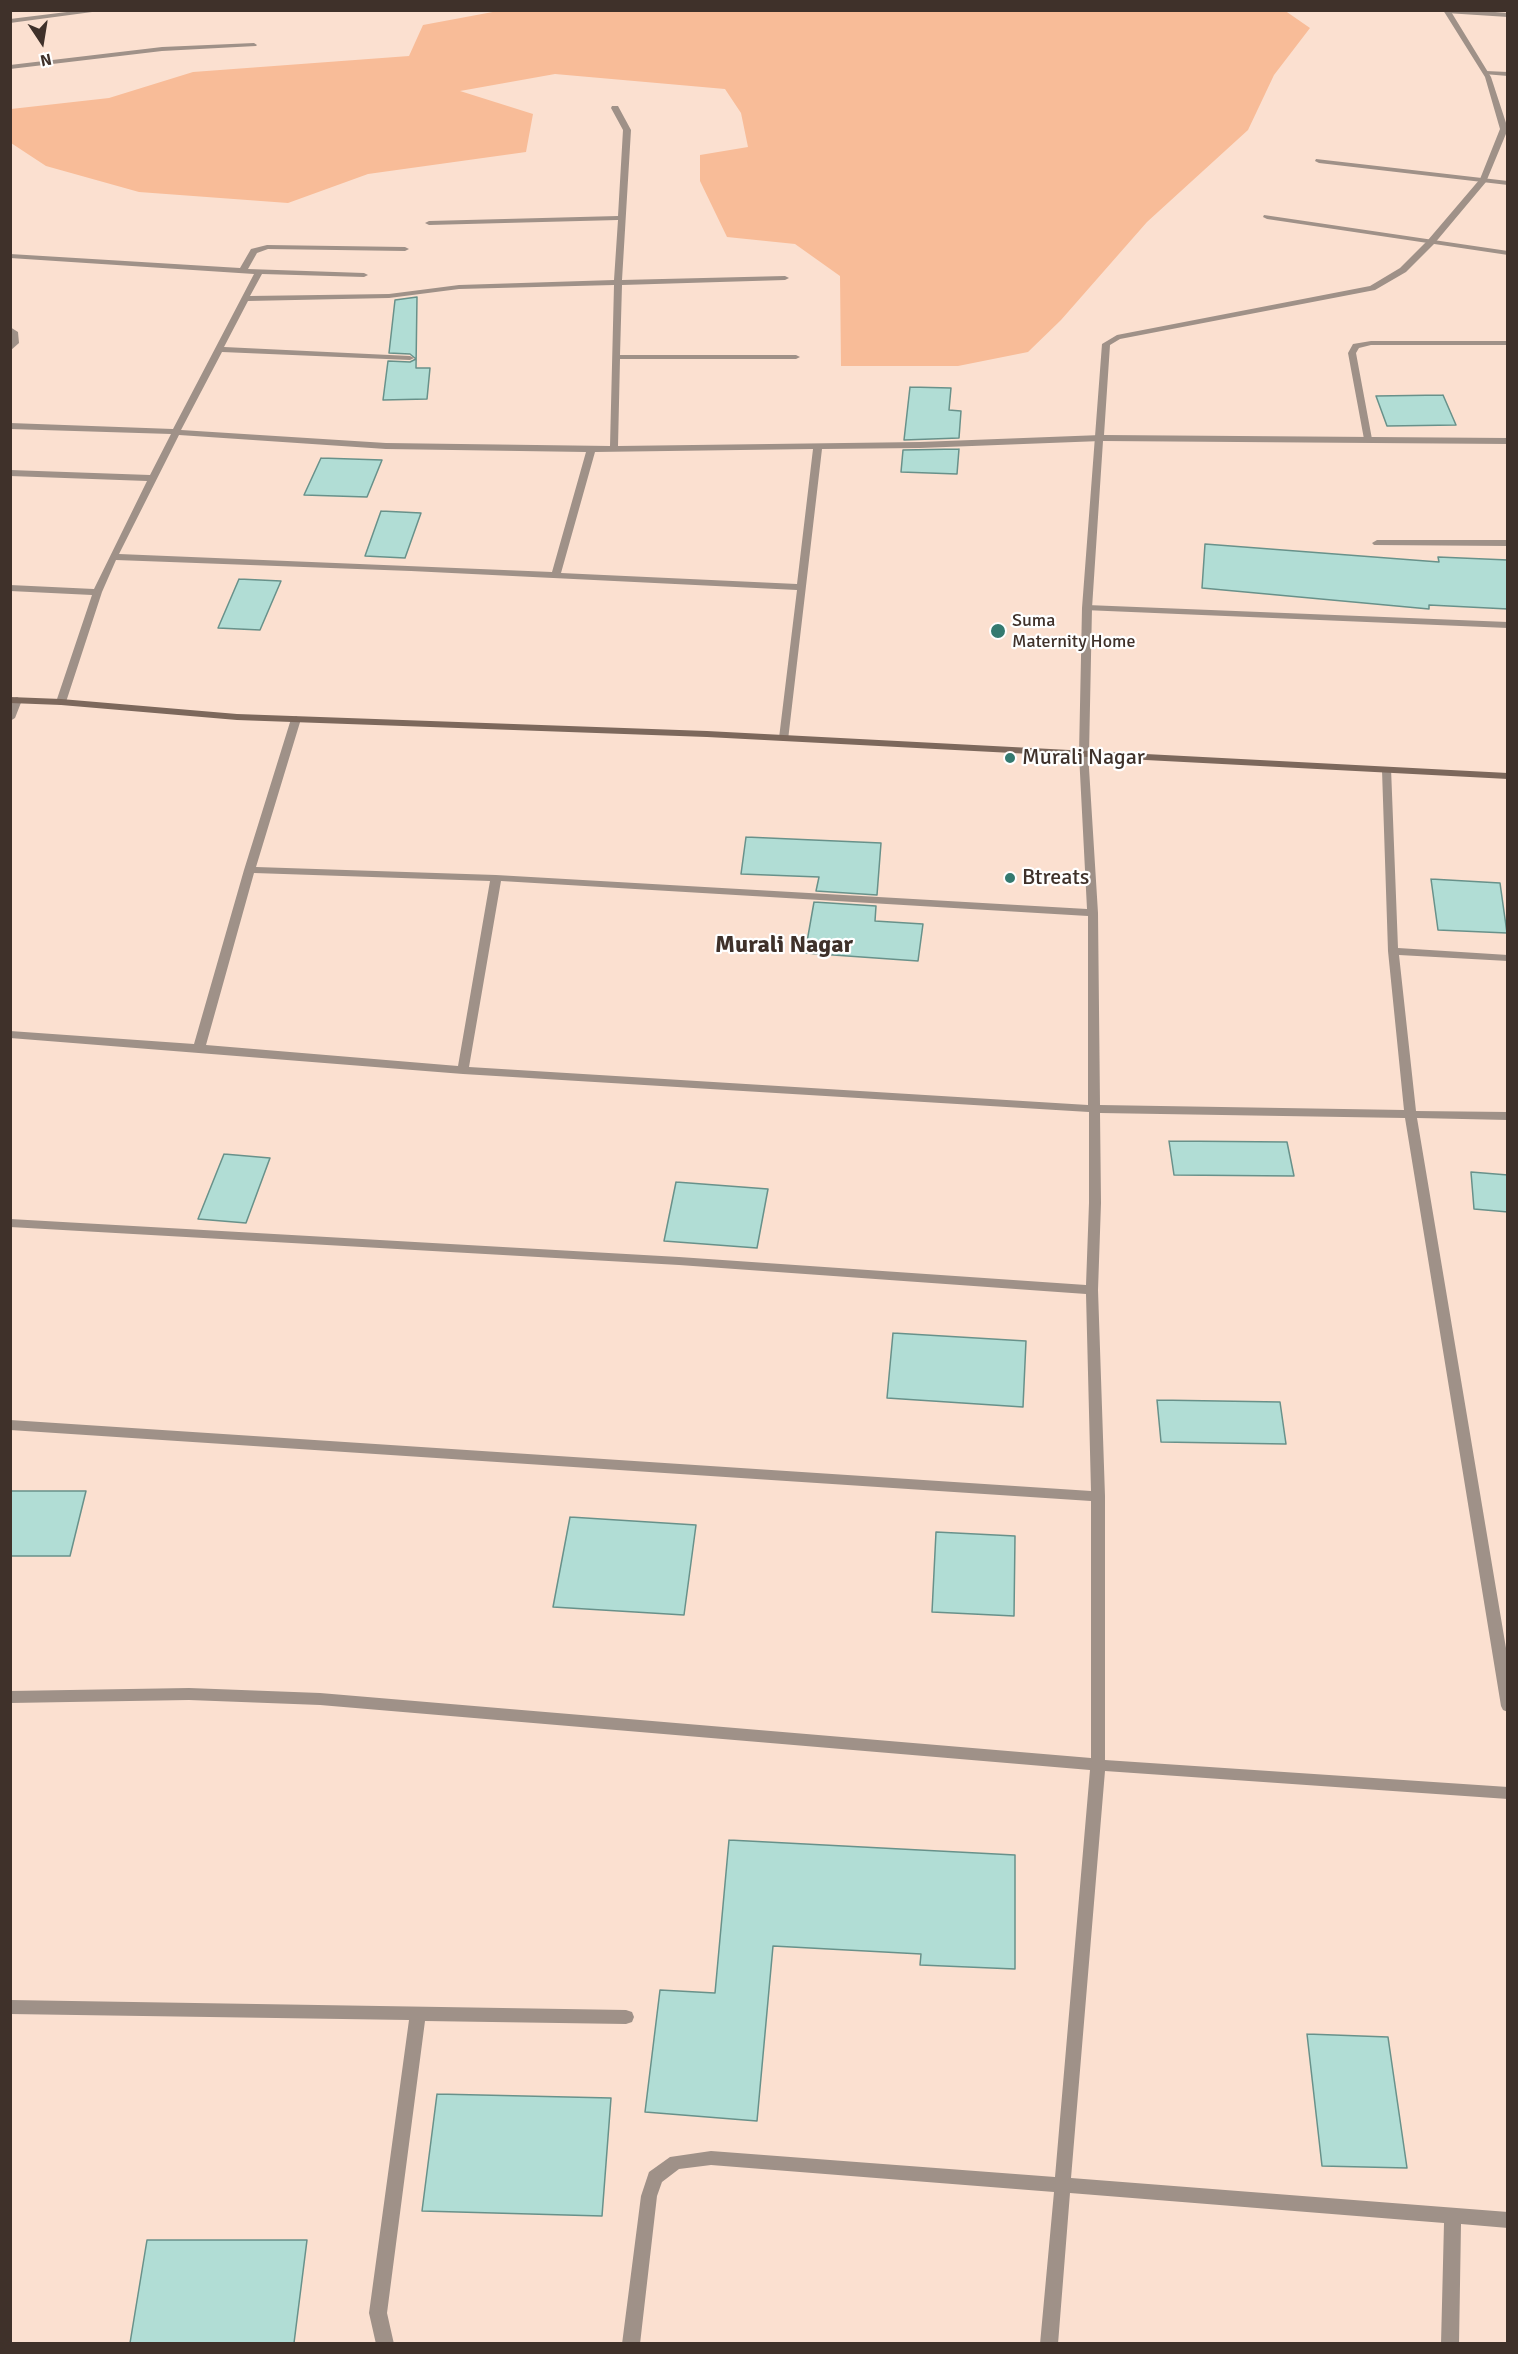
<!DOCTYPE html>
<style>
body{margin:0}
#map{position:relative;width:1518px;height:2354px;overflow:hidden;background:#fbe0d0;font-family:Signika,sans-serif}
canvas{display:block}
.frame{position:absolute;inset:0;border:12px solid #3f312a;pointer-events:none}
.north{position:absolute;left:12px;top:12px;width:60px;height:60px;-webkit-text-stroke:4px #fff;paint-order:stroke;rotate:168deg;font-size:16px;font-weight:700;line-height:24px;text-align:center;color:#3f312a}
.north::after{content:'';display:block;margin:auto;width:21px;height:27px;background:#3f312a;clip-path:polygon(50% 0,100% 100%,50% 72%,0 100%)}
</style>
<div id="map">
<canvas width="1518" height="2354"></canvas>
<div class="frame"></div>
<div class="north">N</div>
</div>
<script>
const c = document.querySelector('canvas').getContext('2d');
c.lineJoin = 'round';
function paint(path, color) { c.fillStyle = color; c.fill(path, 'evenodd'); }
const shape = rows => new Path2D(rows.map(r => 'M' + r).join(''));
function stroke(path, color, width, dash) { c.strokeStyle = color; c.lineWidth = width; c.lineCap = dash ? 'butt' : 'round'; c.setLineDash(dash || []); c.stroke(path); }
function label(font, color, halo, rows, align = 'center') {
  c.font = font + ' Signika,sans-serif'; c.lineWidth = 4.5; c.setLineDash([]); c.textBaseline = 'middle'; c.strokeStyle = halo; c.fillStyle = color; for (const [text, x, y, turn = 0] of rows) {
    c.save(); c.translate(x, y); c.rotate((+turn || 0) * Math.PI / 180); c.textAlign = isNaN(turn) ? turn : align; if (halo) c.strokeText(text, 0, 0); c.fillText(text, 0, 0); c.restore();
  }
}
paint(shape([
 [1284,10,1310,28,1274,75,1248,130,1147,222,1061,320,1028,352,958,366,841,366,840,276,795,244,727,237,700,181,700,155,748,147,741,113,725,89,555,74,460,91,533,114,526,152,368,174,288,203,139,192,46,166,11,143,11,109,109,98,193,72,409,56,423,25,498,11]
]), '#f8bc98');
const building = shape([
 [417,297,416,368,430,368,427,399,383,400,388,361,410,362,416,359,410,354,389,353,395,300,417,297],
 [910,387,951,388,949,410,961,411,959,438,904,440,910,387],
 [1443,395,1456,425,1387,426,1376,396,1443,395],
 [959,449,957,474,901,472,903,450,959,449],
 [321,458,382,460,367,497,304,495,321,458],
 [381,511,421,513,405,558,365,556,381,511],
 [1205,544,1439,562,1438,557,1508,560,1508,609,1429,605,1429,609,1202,588,1205,544],
 [239,579,281,581,260,630,218,628,239,579],
 [746,837,881,843,877,895,816,891,819,877,741,874,746,837],
 [1431,879,1500,883,1507,933,1438,930,1431,879],
 [814,902,876,906,875,921,923,924,918,961,805,953,814,902],
 [1169,1141,1287,1142,1294,1176,1174,1175,1169,1141],
 [224,1154,270,1158,246,1223,198,1219,224,1154],
 [1471,1172,1508,1175,1508,1212,1474,1209,1471,1172],
 [676,1182,768,1189,757,1248,664,1241,676,1182],
 [893,1333,1026,1341,1023,1407,887,1398,893,1333],
 [1157,1400,1280,1402,1286,1444,1161,1442,1157,1400],
 [10,1491,86,1491,70,1556,10,1556,10,1491],
 [570,1517,696,1525,684,1615,553,1607,570,1517],
 [936,1532,1015,1536,1014,1616,932,1612,936,1532],
 [729,1840,1015,1855,1015,1969,920,1965,921,1954,773,1946,757,2121,645,2112,660,1990,715,1993,729,1840],
 [1307,2034,1388,2037,1407,2168,1322,2166,1307,2034],
 [437,2094,611,2098,602,2216,422,2211,437,2094],
 [147,2240,307,2240,294,2343,130,2343,147,2240]
]);
paint(building, '#b1ddd5');
stroke(building, '#68918a', 1.5);
paint(shape([
 [83,10,107,10,10,23,10,19,83,10],
 [1469,10,1508,13,1508,17,1446,13,1443,11,1469,10],
 [254,43,257,45,256,46,162,51,10,69,10,65,162,47,254,43],
 [1486,71,1508,72,1508,76,1484,74,1483,73,1486,71],
 [612,106,618,106,631,130,622,280,785,276,789,278,785,280,622,285,620,355,796,355,800,357,796,359,620,359,618,446,920,442,1101,435,1105,438,1101,441,920,448,822,449,788,740,784,741,779,738,797,590,411,571,116,560,102,592,66,702,61,705,58,704,56,702,92,595,10,591,10,585,94,589,147,481,10,476,10,470,150,475,171,434,10,429,10,423,173,429,254,274,10,258,10,254,240,268,251,249,267,245,405,247,409,249,405,251,268,249,257,253,248,269,364,273,368,275,364,277,262,274,250,296,389,294,459,285,614,280,618,220,429,225,425,223,429,221,618,216,623,130,611,108,612,106],
 [614,285,610,446,386,443,181,430,222,352,410,360,414,358,410,356,224,347,248,301,389,298,459,289,614,285],
 [179,435,386,449,586,452,552,572,119,554,179,435],
 [813,449,797,584,561,573,595,452,813,449],
 [1316,159,1508,181,1508,185,1319,163,1315,161,1316,159],
 [1264,215,1508,251,1508,255,1267,219,1263,217,1264,215],
 [10,327,18,332,19,343,10,351,10,327],
 [1371,341,1508,341,1508,345,1371,345,1359,348,1356,353,1372,439,1368,442,1364,439,1348,353,1353,344,1371,341],
 [1377,540,1508,540,1508,546,1374,545,1372,543,1377,540],
 [1087,605,1508,622,1508,628,1084,610,1084,606,1087,605],
 [17,697,22,700,15,718,10,721,10,704,14,698,17,697],
 [296,716,301,719,256,867,496,875,1087,909,1079,754,1080,752,1088,752,1098,913,1100,1105,1404,1110,1388,951,1382,770,1387,767,1391,768,1398,948,1508,955,1508,961,1399,955,1416,1111,1508,1112,1508,1120,1417,1118,1508,1660,1508,1712,1503,1710,1501,1706,1405,1118,1100,1113,1101,1203,1098,1290,1105,1496,1105,1760,1508,1787,1508,1799,1105,1771,1071,2178,1508,2212,1508,2228,1461,2224,1459,2344,1441,2344,1444,2223,1070,2193,1058,2344,1040,2344,1054,2192,711,2165,679,2169,662,2182,657,2196,640,2344,622,2344,641,2196,649,2172,670,2157,711,2151,1055,2177,1090,1770,320,1705,189,1700,10,1703,10,1691,189,1688,320,1693,1091,1758,1091,1501,10,1430,10,1420,1091,1491,1086,1294,679,1265,10,1227,10,1219,679,1257,1086,1285,1089,1203,1089,1112,463,1074,10,1038,10,1031,194,1044,244,870,291,719,296,716],
 [254,873,490,881,458,1066,206,1045,254,873],
 [501,881,1088,916,1088,1105,469,1067,501,881],
 [10,2000,626,2010,632,2012,634,2017,632,2022,626,2024,425,2021,387,2313,394,2344,376,2344,369,2313,409,2020,10,2014,10,2000]
]), '#9f9188');
paint(shape([
 [1443,10,1450,10,1491,77,1508,129,1486,182,1434,244,1406,272,1375,290,1120,339,1110,345,1104,435,1508,438,1508,444,1103,441,1092,608,1089,754,1088,756,1080,756,1079,754,1082,608,1102,344,1117,335,1370,286,1400,268,1428,240,1480,179,1500,129,1485,77,1443,10]
]), '#9f9188');
paint(shape([
 [10,697,61,699,237,714,707,731,1508,773,1508,779,707,737,237,720,61,705,10,703,10,697]
]), '#7c685c');
for (const [x, y, r, color] of [
 [998,631,8,"#347a70"],
 [1010,758,6,"#347a70"],
 [1010,878,6,"#347a70"]
]) { const dot = new Path2D(); dot.arc(x, y, r, 0, 2 * Math.PI); c.fillStyle = color; c.fill(dot); stroke(dot, '#fff', 2); }
label('18px', '#3f312a', '#fff', [
 ["Suma",1012,621],
 ["Maternity Home",1012,642]
], 'left');
label('22px', '#3f312a', '#fff', [
 ["Murali Nagar",1022,758],
 ["Btreats",1022,878]
], 'left');
label('bold 24px', '#3f312a', '#fff', [
 ["Murali Nagar",784,946]
]);
</script>
